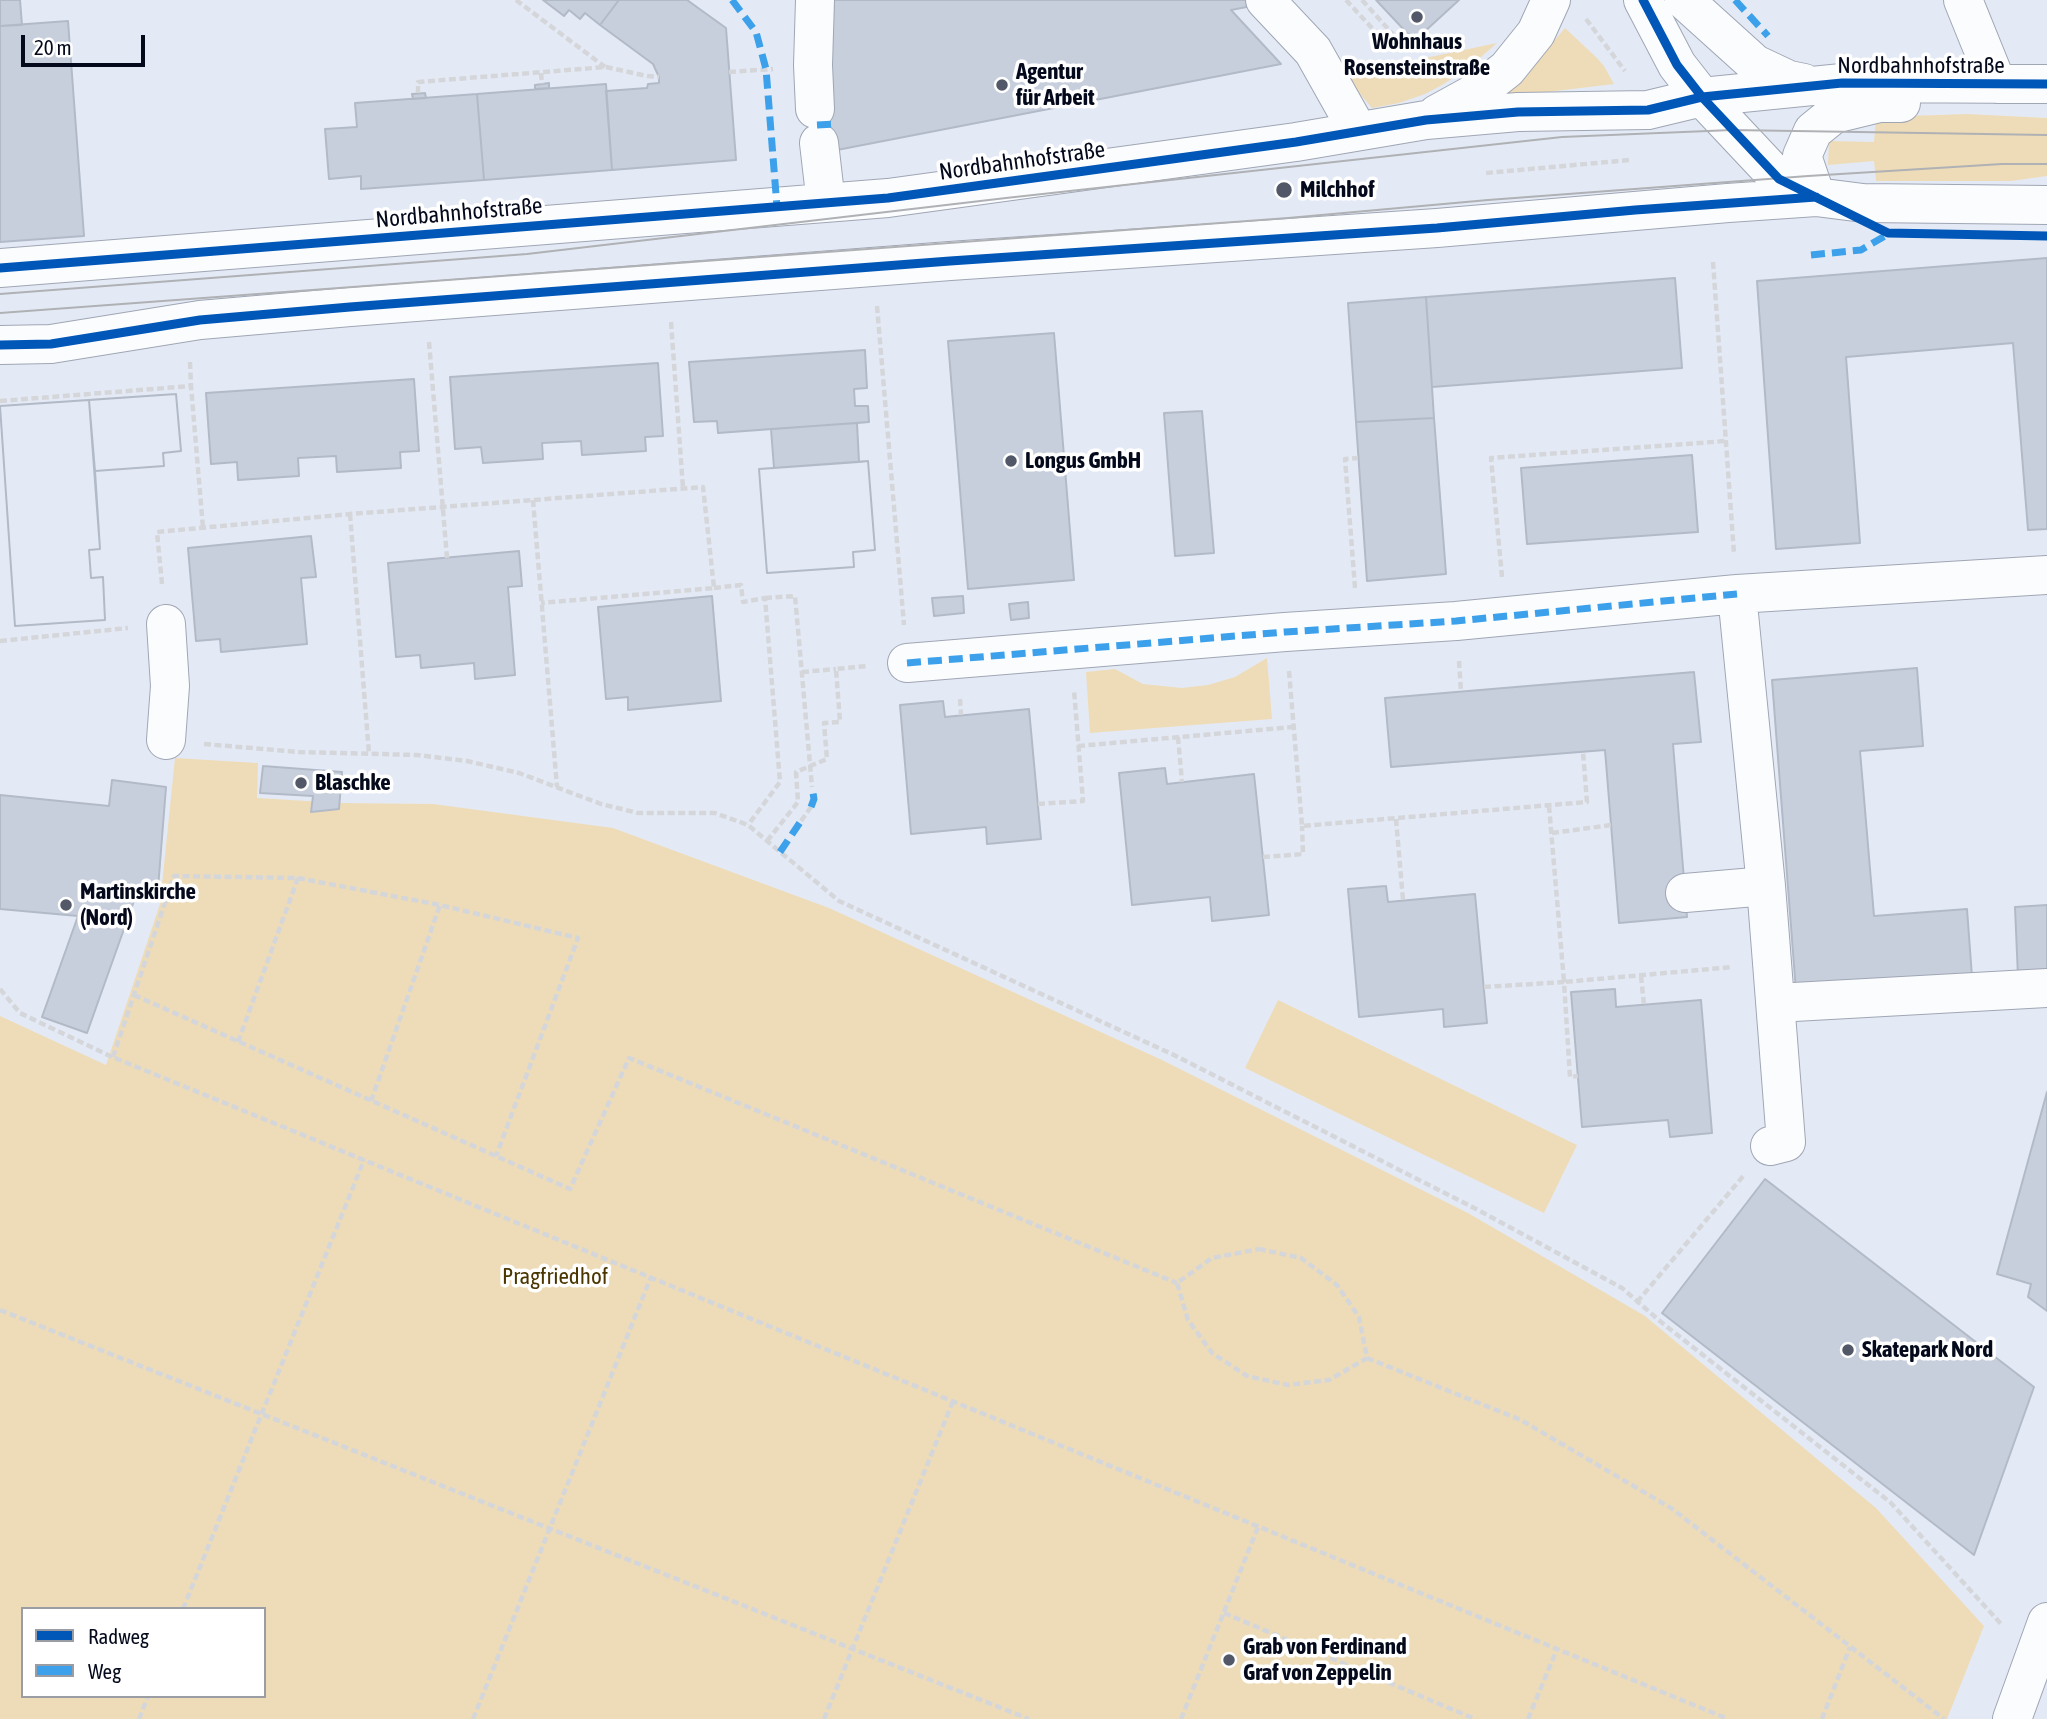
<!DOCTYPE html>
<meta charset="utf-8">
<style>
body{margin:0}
#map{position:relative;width:2047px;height:1719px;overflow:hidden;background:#e4eaf5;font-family:"Asap Condensed",sans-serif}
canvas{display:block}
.legend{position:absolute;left:21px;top:1607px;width:245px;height:91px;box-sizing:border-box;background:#fff;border:2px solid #9b9da4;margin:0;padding:9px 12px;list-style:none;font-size:21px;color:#040a1b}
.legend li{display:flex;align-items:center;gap:14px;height:35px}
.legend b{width:35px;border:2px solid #9b9da4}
.scale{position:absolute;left:21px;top:35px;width:124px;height:32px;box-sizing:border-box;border:4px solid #040a1b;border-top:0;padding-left:9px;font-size:21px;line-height:24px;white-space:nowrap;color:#040a1b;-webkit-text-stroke:5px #fff;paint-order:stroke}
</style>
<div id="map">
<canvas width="2047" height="1719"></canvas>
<ul class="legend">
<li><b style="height:9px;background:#0057b8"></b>Radweg</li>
<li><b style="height:9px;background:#3ca1ea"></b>Weg</li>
</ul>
<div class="scale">20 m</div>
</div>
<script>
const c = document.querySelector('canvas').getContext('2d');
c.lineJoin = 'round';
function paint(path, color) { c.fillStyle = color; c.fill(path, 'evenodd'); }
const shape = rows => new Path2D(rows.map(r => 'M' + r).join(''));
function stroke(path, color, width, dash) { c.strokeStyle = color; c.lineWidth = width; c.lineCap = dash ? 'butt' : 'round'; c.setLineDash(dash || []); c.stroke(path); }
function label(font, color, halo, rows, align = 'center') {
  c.font = font + ' "Asap Condensed",sans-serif'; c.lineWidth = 7; c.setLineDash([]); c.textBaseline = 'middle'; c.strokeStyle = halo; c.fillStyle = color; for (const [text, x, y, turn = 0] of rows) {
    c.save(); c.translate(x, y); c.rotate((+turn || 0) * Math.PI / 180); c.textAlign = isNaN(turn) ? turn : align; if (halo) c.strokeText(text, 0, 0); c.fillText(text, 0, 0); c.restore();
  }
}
paint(shape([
 [1565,28,1597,58,1604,66,1614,84,1489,99,1534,64],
 [1497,43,1467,69,1442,85,1425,94,1399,103,1372,108,1344,75],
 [1967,114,2047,118,2047,176,2011,181,1876,181,1874,161,1828,165,1829,141,1874,142,1876,117],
 [1267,658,1272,719,1090,733,1086,672,1115,669,1143,684,1182,688,1208,685,1235,677],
 [175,758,258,763,257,798,340,803,433,804,613,828,829,908,1162,1060,1468,1213,1645,1316,1876,1508,1984,1626,1947,1719,0,1719,0,1016,106,1065,160,904],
 [23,1609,264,1609,264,1696,23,1696],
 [1278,1000,1577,1145,1544,1213,1245,1068]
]), '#eedcb8');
const building = shape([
 [0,0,20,0,22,25,0,26,0,0],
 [543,0,619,0,600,25,585,13,580,19,569,10,564,16,543,0],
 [619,0,687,0,726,28,736,160,612,170,606,91,647,88,648,84,659,83,659,77,653,64,600,25,619,0],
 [833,0,1253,0,1257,5,1231,10,1281,64,837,150,813,144,831,49,833,0],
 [1376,0,1459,0,1423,33,1415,38,1407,33,1376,0],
 [68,21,84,236,0,242,0,26,68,21],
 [549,83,549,88,535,89,535,85,549,83],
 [606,84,612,170,484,180,477,94,606,84],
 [425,93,426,98,413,99,412,94,425,93],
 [477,94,484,180,361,189,361,176,329,179,325,129,357,127,355,103,477,94],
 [2047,258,2047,529,2028,530,2013,343,1846,357,1860,543,1776,549,1757,281,2047,258],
 [1675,278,1682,368,1432,387,1426,297,1675,278],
 [1426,297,1434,418,1356,422,1348,303,1426,297],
 [1054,333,1074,580,968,589,948,341,1054,333],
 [865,350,867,388,854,389,855,406,868,406,869,422,718,433,717,421,694,422,689,362,865,350],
 [865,350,867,388,854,389,855,406,868,406,869,422,857,423,859,462,774,468,771,429,718,433,717,421,694,422,689,362,865,350],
 [865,350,867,388,854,389,855,406,868,406,869,422,857,423,859,462,868,461,875,550,853,552,854,567,767,573,759,469,774,468,771,429,718,433,717,421,694,422,689,362,865,350],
 [658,363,663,436,645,437,646,451,582,455,581,441,542,443,543,459,483,463,481,447,455,449,450,377,658,363],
 [414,379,419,451,400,452,401,468,337,472,336,456,298,458,299,476,238,480,237,462,211,464,206,393,414,379],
 [176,394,181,451,163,453,164,466,95,471,89,400,176,394],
 [176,394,181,451,163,453,164,466,95,471,100,549,89,550,91,578,103,577,105,620,15,626,0,406,176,394],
 [89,400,100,549,89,550,91,578,103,577,105,620,15,626,0,406,89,400],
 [1202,411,1214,553,1175,556,1164,413,1202,411],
 [1434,418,1446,574,1367,581,1356,422,1434,418],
 [857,423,859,462,774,468,771,429,857,423],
 [1692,455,1698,532,1527,544,1521,468,1692,455],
 [868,461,875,550,853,552,854,567,767,573,759,469,868,461],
 [311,536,316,577,301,578,307,644,221,652,220,639,196,641,188,548,311,536],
 [519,551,522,586,508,587,515,675,475,679,474,663,421,668,420,655,396,657,388,563,519,551],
 [712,596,721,701,628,710,628,697,606,699,598,607,712,596],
 [963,596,964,613,934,616,932,598,963,596],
 [1028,602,1029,618,1011,620,1009,604,1028,602],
 [1917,668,1923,746,1860,751,1874,916,1967,909,1972,977,1796,991,1772,680,1917,668],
 [1694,672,1701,742,1673,744,1687,917,1619,923,1605,750,1391,767,1385,698,1694,672],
 [943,701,945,717,1029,709,1041,839,987,844,986,827,911,834,900,705,943,701],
 [263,766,342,772,339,809,311,812,313,796,260,793,263,766],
 [1165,768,1167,784,1254,774,1269,915,1212,921,1210,897,1132,905,1119,773,1165,768],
 [112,780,166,787,157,901,135,898,87,1033,42,1017,78,916,0,909,0,795,109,806,112,780],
 [1386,886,1388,902,1475,894,1487,1023,1444,1027,1443,1009,1359,1017,1348,889,1386,886],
 [2047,905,2047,975,2018,977,2015,907,2047,905],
 [1615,989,1616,1007,1701,1000,1712,1133,1670,1137,1668,1120,1582,1127,1571,992,1615,989],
 [2047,1092,2047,1311,2028,1297,2031,1284,1997,1274,2047,1092],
 [1765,1179,2034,1387,1974,1555,1662,1313,1765,1179]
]);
paint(building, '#c8cfdc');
stroke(building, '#b2bac8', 2);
const minor = shape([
 [815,0,813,65,815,109],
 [1265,0,1313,51,1358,131],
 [1643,0,1677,65,1702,97,1779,179,1816,197],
 [1684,0,1755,64,1789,80,1804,83],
 [1963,0,1997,84],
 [1437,114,1479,91,1507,69,1536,33,1551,0],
 [819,143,826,203],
 [1816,197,1802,156,1813,131,1834,114,1879,103,1901,103],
 [0,268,888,198,1296,142,1426,120,1518,112,1648,110,1702,97,1842,83,2047,84],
 [0,345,51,344,200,320,350,307,950,261,1437,228,1728,203,1816,197,1863,203,2047,205],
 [1737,594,1766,886,1786,1142,1770,1146],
 [166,624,170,686,166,740],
 [907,663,1285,632,1456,621,1737,594,2047,575],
 [1685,893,1766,886],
 [1776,1003,2047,988],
 [2012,1719,2047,1622]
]);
stroke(minor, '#9fa6b4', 40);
stroke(shape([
 [516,0,605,67],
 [1346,0,1395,53],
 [1362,0,1408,51],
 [734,1,735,0],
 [1586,19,1625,71],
 [729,72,773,69],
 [541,73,542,84],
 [418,93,418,82,606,67,647,76,659,77],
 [1486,173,1630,160],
 [1713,262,1734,554],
 [877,306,904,625],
 [671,322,683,488],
 [429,342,447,558],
 [190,362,191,386],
 [0,401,191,386,203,528],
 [533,500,557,787],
 [350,514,369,754],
 [1502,577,1491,458,1726,441],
 [162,584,157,532,350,514,703,487,714,588,541,603],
 [714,588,741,585,743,602,765,598,780,782,748,825],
 [1355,588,1345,459,1358,458],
 [765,598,795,596,812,787],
 [0,641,128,628],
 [1459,661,1461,692],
 [1289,671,1302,826,1587,802,1583,752],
 [802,672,836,669],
 [960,699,961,715],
 [1178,737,1182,782],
 [204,744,299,752,417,755,467,761,519,773,601,804,638,813,715,813,748,825,839,901,1174,1055,1480,1211,1622,1288,1661,1322,1890,1502,2002,1625],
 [1078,746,1293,727],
 [1038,804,1083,801,1074,690],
 [1549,806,1564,982,1733,967],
 [1396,819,1403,900],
 [801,821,811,807],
 [1552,833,1611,825],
 [767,841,798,802,796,772,827,759,824,723,840,722,836,669,867,666],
 [1263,857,1303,854,1302,826],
 [1641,976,1644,1005],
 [1484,987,1564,982,1570,1077,1578,1076],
 [0,989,20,1013,110,1056,1728,1719],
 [134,995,570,1189,629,1058,1177,1283],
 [238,1042,298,878],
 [113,1057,174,876,298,878,440,905,578,938,496,1156],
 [371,1101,440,905],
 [1259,1249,1301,1258,1337,1285,1359,1317,1367,1358,1329,1380,1288,1385,1247,1376,1212,1353,1188,1320,1177,1283,1212,1258,1259,1249],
 [1637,1302,1745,1174],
 [0,1310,1029,1719],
 [1367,1358,1521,1420,1671,1508,1944,1719],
 [183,1609,364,1160],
 [1224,1613,1475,1719],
 [139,1719,148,1696],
 [473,1719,651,1277],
 [824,1719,953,1401],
 [1181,1719,1258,1527],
 [1528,1719,1557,1649],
 [1822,1719,1850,1647]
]), '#d4d6da', 4.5, [7, 3.5]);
stroke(minor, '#fbfcfe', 38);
stroke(shape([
 [0,294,527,254,1006,198,1562,137,1732,130,2047,135],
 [0,313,1288,218,1488,200,1808,176,2002,164,2047,164]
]), '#afb1b5', 2);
stroke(shape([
 [732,0,756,32,766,69,777,207],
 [1735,0,1768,36],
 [817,125,835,124],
 [1811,255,1861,250,1890,233],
 [907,663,1285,632,1456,621,1737,594],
 [811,807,814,799,812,787],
 [780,852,801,821]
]), '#3ca1ea', 7, [14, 7]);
stroke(shape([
 [1643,0,1677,65,1702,97,1779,179,1888,233,2047,236],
 [0,268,888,198,1296,142,1426,120,1518,112,1648,110,1702,97,1842,83,2047,84],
 [0,345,51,344,200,320,350,307,950,261,1437,228,1635,210,1816,197]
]), '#0057b8', 9);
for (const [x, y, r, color] of [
 [1417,17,7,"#525867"],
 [1002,85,7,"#525867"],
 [1284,190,9,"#525867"],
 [1011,461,7,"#525867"],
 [301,783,7,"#525867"],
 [66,905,7,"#525867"],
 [1848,1350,7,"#525867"],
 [1229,1660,7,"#525867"]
]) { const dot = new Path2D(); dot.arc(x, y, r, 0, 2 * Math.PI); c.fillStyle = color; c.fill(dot); stroke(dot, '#fff', 2.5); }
label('bold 23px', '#040a1b', '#fff', [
 ["Wohnhaus",1417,42,"center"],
 ["Rosensteinstraße",1417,68,"center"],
 ["Agentur",1016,72],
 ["für Arbeit",1016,98],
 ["Milchhof",1300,190],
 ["Longus GmbH",1025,461],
 ["Blaschke",315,783],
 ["Martinskirche",80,892],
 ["(Nord)",80,918],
 ["Skatepark Nord",1862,1350],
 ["Grab von Ferdinand",1243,1647],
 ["Graf von Zeppelin",1243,1673]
], 'left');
label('23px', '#040a1b', '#fff', [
 ["Nordbahnhofstraße",1921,66],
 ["Nordbahnhofstraße",1022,161,-8],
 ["Nordbahnhofstraße",459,213,-5]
]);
label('23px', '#4b3602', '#fff', [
 ["Pragfriedhof",555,1277]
]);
</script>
